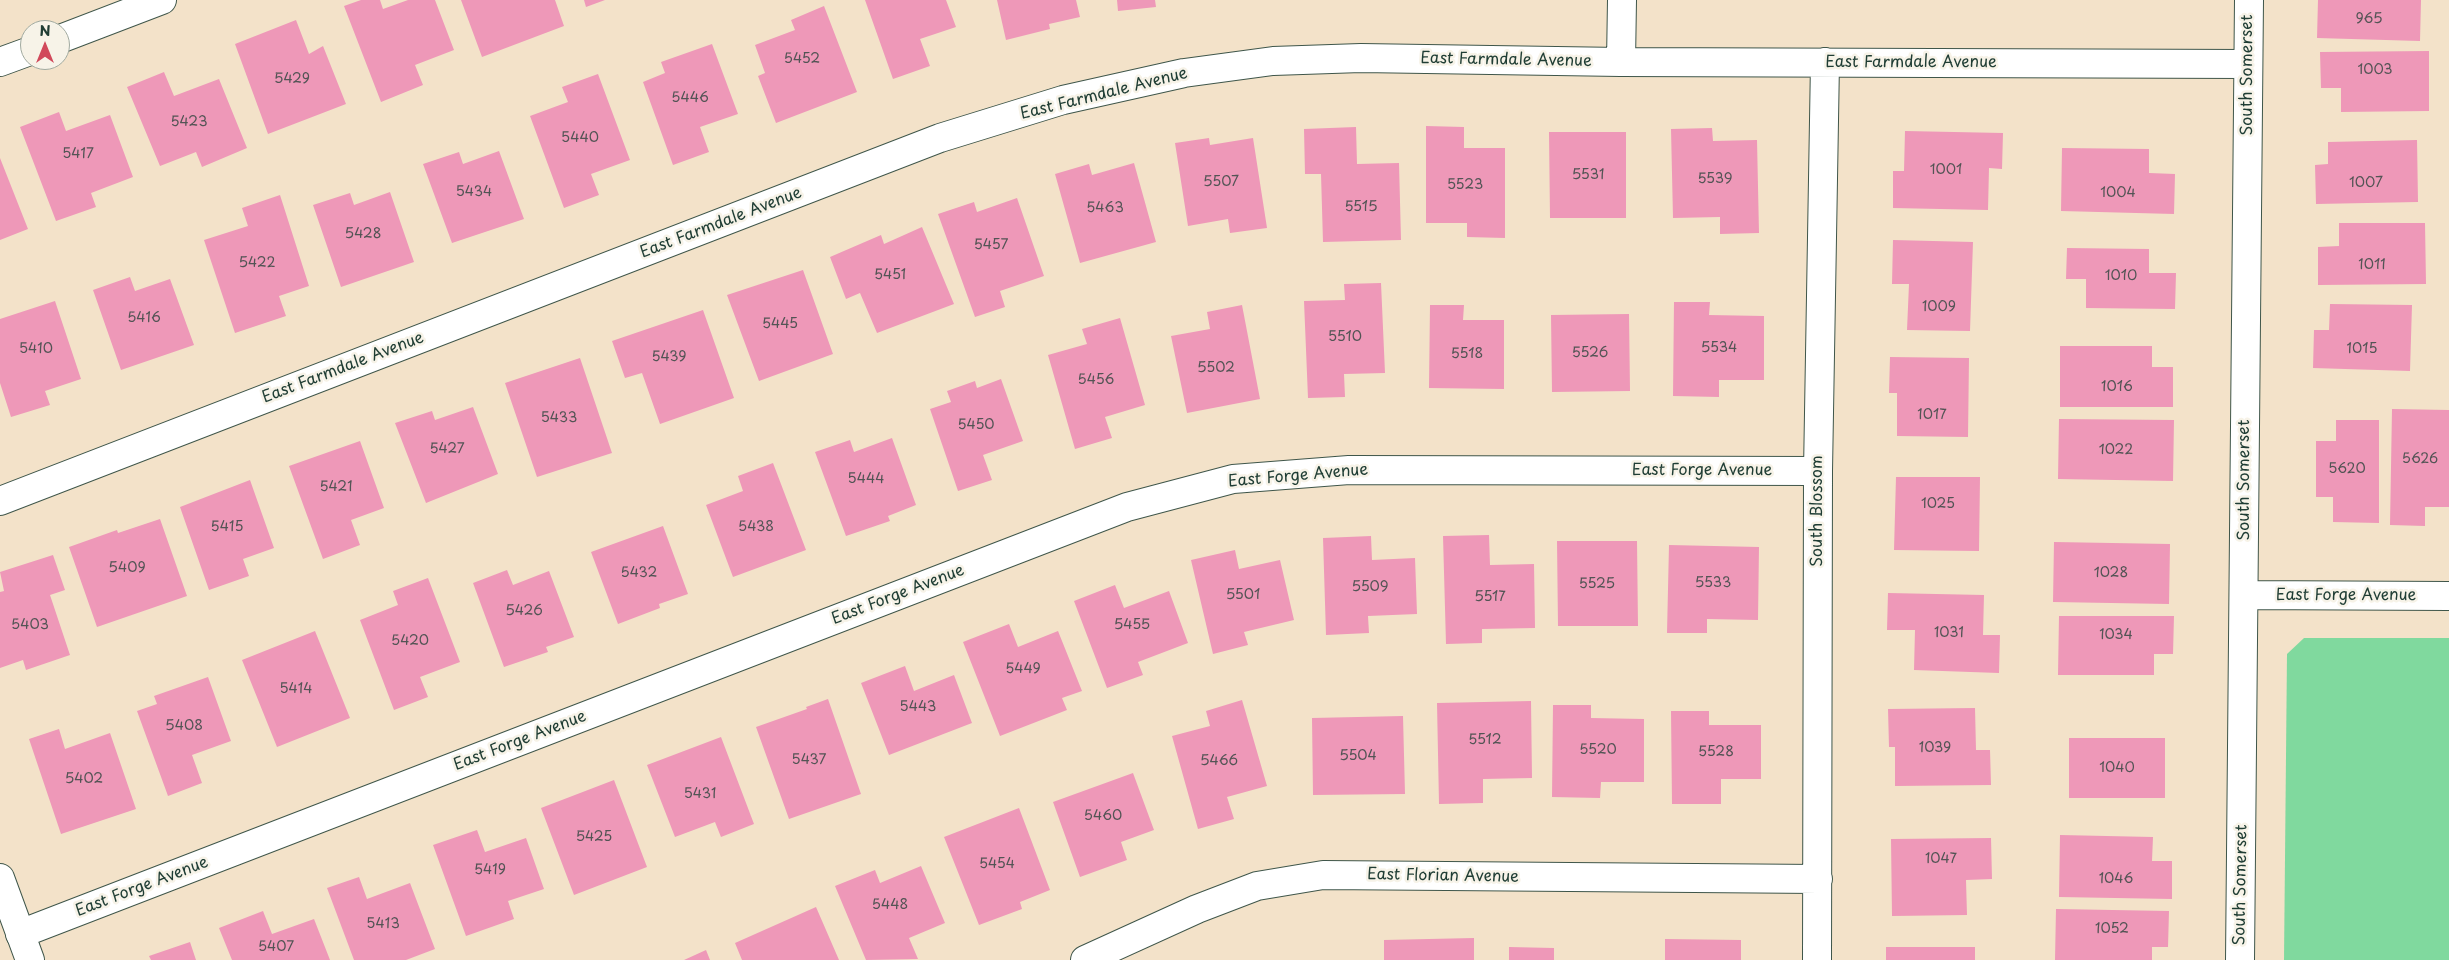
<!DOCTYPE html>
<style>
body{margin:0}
#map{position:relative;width:2449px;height:960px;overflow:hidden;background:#f3e2c9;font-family:"Playpen Sans",sans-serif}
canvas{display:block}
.north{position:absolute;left:20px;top:20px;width:50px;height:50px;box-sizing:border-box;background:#f7f3e8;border:1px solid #a1aaa0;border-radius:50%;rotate:0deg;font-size:14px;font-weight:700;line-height:20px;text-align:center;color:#1f3d34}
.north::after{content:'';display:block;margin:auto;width:18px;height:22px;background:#d1495b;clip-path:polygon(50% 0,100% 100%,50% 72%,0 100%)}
</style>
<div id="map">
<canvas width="2449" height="960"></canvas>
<div class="north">N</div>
</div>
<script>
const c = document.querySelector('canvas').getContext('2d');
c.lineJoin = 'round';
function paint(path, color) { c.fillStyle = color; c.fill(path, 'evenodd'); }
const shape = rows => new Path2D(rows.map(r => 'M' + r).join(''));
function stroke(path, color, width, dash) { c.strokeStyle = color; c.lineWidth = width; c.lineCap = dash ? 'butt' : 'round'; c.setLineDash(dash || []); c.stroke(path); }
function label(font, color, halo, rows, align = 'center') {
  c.font = font + ' "Playpen Sans",sans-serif'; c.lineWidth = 5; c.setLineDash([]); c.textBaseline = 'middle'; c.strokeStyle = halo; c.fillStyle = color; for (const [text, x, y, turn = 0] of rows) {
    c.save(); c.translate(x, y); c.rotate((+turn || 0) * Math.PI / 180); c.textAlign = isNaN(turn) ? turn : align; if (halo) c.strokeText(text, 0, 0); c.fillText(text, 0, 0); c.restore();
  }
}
paint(shape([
 [2304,638,2449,638,2449,960,2284,960,2287,654]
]), '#80d99e');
paint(shape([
 [361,0,380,0,383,9,408,0,435,0,454,50,415,65,423,85,381,102,344,6],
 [461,0,555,0,564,26,482,57],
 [584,0,605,0,586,7],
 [865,0,946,0,956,27,920,39,930,66,893,79],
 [997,0,1076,0,1080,17,1049,24,1050,29,1006,40],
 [1117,0,1155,0,1156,7,1118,11],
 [2318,0,2421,0,2420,41,2317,38],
 [824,6,857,92,776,123,758,76,765,73,755,45,795,30,791,20],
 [296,20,309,54,323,46,346,104,268,134,235,44],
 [712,44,738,114,700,127,709,152,673,165,643,82,665,73,661,62],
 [2429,51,2429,111,2341,112,2341,88,2321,88,2320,52],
 [164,72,174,96,219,79,247,148,202,167,196,152,160,166,127,87],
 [598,74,630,160,591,174,599,195,564,208,530,116,568,102,562,87],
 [59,112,66,131,110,115,133,177,91,193,96,207,56,221,20,127],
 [1426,126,1464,127,1464,148,1505,148,1505,238,1467,237,1467,223,1426,223],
 [1356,127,1357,164,1399,163,1401,240,1323,242,1321,174,1305,174,1304,129],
 [1712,128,1713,141,1757,140,1759,233,1720,234,1720,217,1673,218,1671,129],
 [1905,131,2003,133,2002,169,1989,168,1988,210,1893,208,1893,171,1904,171],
 [1549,132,1626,132,1626,218,1550,218],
 [1209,138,1210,145,1253,138,1267,228,1230,233,1228,219,1188,226,1175,143],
 [2417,140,2418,202,2316,204,2315,165,2328,164,2328,142],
 [2062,148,2149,149,2149,173,2175,174,2174,214,2061,211],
 [499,151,524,219,452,243,423,164,459,152,463,164],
 [0,158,28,229,0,240],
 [1134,163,1156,242,1080,263,1055,174,1089,164,1092,175],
 [390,192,414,262,341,287,313,205,350,193,354,205],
 [280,195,309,286,279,296,286,316,235,333,204,240,248,226,242,208],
 [1017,198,1044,276,1000,291,1005,307,975,317,938,214,974,202,977,212],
 [2339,223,2425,223,2426,284,2318,285,2318,247,2339,246],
 [922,227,954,304,877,333,860,293,846,299,830,257,881,235,884,244],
 [1893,240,1973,242,1970,331,1907,330,1909,284,1892,284],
 [2067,248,2149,249,2149,273,2176,273,2175,309,2086,308,2086,279,2066,279],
 [803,270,833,354,759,381,727,295],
 [130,277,135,291,170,279,194,345,121,370,93,290],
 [1381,283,1385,373,1344,374,1345,397,1308,398,1304,301,1345,300,1344,284],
 [55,301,81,379,45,391,50,405,11,417,0,383,0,319],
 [1674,302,1710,302,1709,315,1764,316,1764,380,1719,380,1719,397,1673,396],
 [2330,304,2412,305,2410,371,2313,368,2314,330,2329,330],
 [1242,305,1260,399,1187,413,1171,336,1210,329,1207,312],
 [1430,305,1464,305,1463,320,1504,320,1504,389,1429,388],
 [703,310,734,398,660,424,642,373,625,378,612,341],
 [1629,314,1630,391,1552,392,1551,315],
 [1120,318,1145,405,1105,417,1112,438,1075,449,1048,355,1087,344,1082,329],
 [2060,346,2152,346,2152,367,2173,367,2173,407,2060,407],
 [1890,357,1969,358,1968,437,1897,436,1897,393,1889,393],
 [580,358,612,453,537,477,505,383],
 [1001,379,1023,441,983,455,992,480,958,491,930,409,951,402,947,391,975,381,977,388],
 [473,407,498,474,426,503,395,423,432,411,435,420],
 [2392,409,2449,410,2449,507,2425,507,2425,526,2390,525],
 [2059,419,2174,420,2173,481,2058,479],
 [2336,420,2379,420,2379,523,2333,522,2333,497,2316,497,2316,441,2336,441],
 [892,438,916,505,888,516,890,521,846,536,815,452,850,440,854,452],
 [360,441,384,508,351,520,360,545,323,559,289,466],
 [773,463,806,550,733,577,706,505,743,491,738,476],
 [1896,477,1980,477,1979,551,1894,550],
 [250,480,274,548,243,559,249,576,209,590,180,507],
 [160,519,187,596,97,627,69,547,117,530,118,533],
 [663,526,688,594,659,604,660,608,618,624,591,552],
 [1489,535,1490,565,1534,564,1535,628,1482,629,1482,643,1446,644,1443,536],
 [1371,536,1372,560,1415,558,1417,614,1368,616,1369,633,1326,635,1323,538],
 [1557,541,1637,541,1638,626,1558,626],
 [2054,542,2170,544,2169,604,2053,602],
 [1669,545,1759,547,1758,620,1707,619,1707,633,1667,633],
 [1235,550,1239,569,1280,560,1294,620,1244,632,1248,645,1213,654,1191,560],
 [53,555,65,590,50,595,70,655,26,670,23,660,0,668,0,592,4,591,0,572],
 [507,570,513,585,549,571,574,637,546,647,548,652,504,667,473,583],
 [428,578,460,662,420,677,428,697,394,710,360,620,398,605,393,591],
 [1115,585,1124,608,1169,591,1188,643,1138,662,1143,675,1107,688,1074,601],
 [1888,593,1984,595,1983,635,2000,635,1999,673,1914,670,1915,630,1887,630],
 [2059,616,2174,616,2173,654,2154,654,2154,675,2058,675],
 [1009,624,1018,647,1058,631,1082,691,1062,698,1067,710,1000,736,963,642],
 [315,631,350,718,277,747,242,660],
 [905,666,914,691,954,675,972,723,889,755,861,683],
 [208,677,231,741,192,755,202,783,168,796,137,711,157,704,154,696],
 [828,699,861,794,789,819,756,727,807,709,806,707],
 [1242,700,1267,786,1227,797,1234,819,1198,829,1172,736,1210,726,1206,711],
 [1531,701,1532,778,1483,779,1483,803,1439,804,1437,703],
 [1553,705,1591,705,1591,718,1644,719,1644,782,1601,782,1600,798,1552,797],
 [1975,708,1976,750,1990,750,1991,785,1895,786,1895,747,1889,747,1888,709],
 [1671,711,1709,711,1709,725,1761,725,1761,779,1721,779,1721,804,1672,804],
 [1403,716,1405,794,1313,795,1312,718],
 [59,729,65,749,110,733,136,809,61,834,29,739],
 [721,737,754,824,721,837,715,822,675,837,647,765],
 [2069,738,2165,738,2165,798,2069,798],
 [1133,773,1154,830,1121,842,1127,860,1080,877,1053,802],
 [614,780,647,867,574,895,541,808],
 [1019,808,1050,890,1020,902,1022,909,979,925,944,837],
 [477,830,485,852,526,838,544,889,508,901,514,919,466,936,433,845],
 [2060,835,2153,837,2152,861,2172,861,2172,899,2059,897],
 [1991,838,1992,879,1966,880,1967,915,1892,916,1891,839],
 [921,866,945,923,909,938,918,959,866,960,835,886,875,870,880,883],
 [359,877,367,899,410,883,435,949,406,960,354,960,327,888],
 [816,907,839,960,742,960,735,943],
 [2056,909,2169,911,2168,947,2152,947,2152,960,2055,960],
 [263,911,272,934,314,919,330,960,232,960,219,928],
 [1474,938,1474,960,1384,960,1384,940],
 [1665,939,1741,940,1741,960,1665,960],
 [190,942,196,960,151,960,149,956],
 [1509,947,1554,948,1554,960,1509,960],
 [1886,947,1975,947,1975,960,1886,960],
 [706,950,710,960,684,960]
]), '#ee98b8');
const minor = shape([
 [60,39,162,0],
 [0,62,30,51],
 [1621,62,1622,0],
 [0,501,940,138,1063,100,1184,73,1273,61,1361,58,1621,62,2248,64],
 [2244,595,2449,596],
 [20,934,1127,507,1233,479,1349,470,1818,471],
 [1085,960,1197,909,1257,886,1323,875,1818,879],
 [1817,960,1818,471,1825,62],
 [2240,960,2249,0]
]);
const tertiary = shape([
 [0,878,30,960]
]);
stroke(minor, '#3f564a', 30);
stroke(tertiary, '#3f564a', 30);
stroke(minor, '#fff', 28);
stroke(tertiary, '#fff', 28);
label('14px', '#535455', null, [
 ["965",2369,19],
 ["5452",802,59],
 ["1003",2375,70],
 ["5429",292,79],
 ["5446",690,98],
 ["5423",189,122],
 ["5440",580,138],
 ["5417",78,154],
 ["1001",1946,170],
 ["5531",1588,175],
 ["5539",1715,179],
 ["5507",1221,182],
 ["1007",2366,183],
 ["5523",1465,185],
 ["5434",474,192],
 ["1004",2118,193],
 ["5515",1361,207],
 ["5463",1105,208],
 ["5428",363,234],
 ["5457",991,245],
 ["5422",257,263],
 ["1011",2372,265],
 ["5451",890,275],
 ["1010",2121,276],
 ["1009",1939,307],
 ["5416",144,318],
 ["5445",780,324],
 ["5510",1345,337],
 ["5534",1719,348],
 ["5410",36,349],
 ["1015",2362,349],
 ["5526",1590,353],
 ["5518",1467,354],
 ["5439",669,357],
 ["5502",1216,368],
 ["5456",1096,380],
 ["1016",2117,387],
 ["1017",1932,415],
 ["5433",559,418],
 ["5450",976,425],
 ["5427",447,449],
 ["1022",2116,450],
 ["5626",2420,459],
 ["5620",2347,469],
 ["5444",866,479],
 ["5421",336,487],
 ["1025",1938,504],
 ["5415",227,527],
 ["5438",756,527],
 ["5409",127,568],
 ["5432",639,573],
 ["1028",2111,573],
 ["5533",1713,583],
 ["5525",1597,584],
 ["5509",1370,587],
 ["5501",1243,595],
 ["5517",1490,597],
 ["5426",524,611],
 ["5403",30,625],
 ["5455",1132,625],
 ["1031",1949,633],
 ["1034",2116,635],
 ["5420",410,641],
 ["5449",1023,669],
 ["5414",296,689],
 ["5443",918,707],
 ["5408",184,726],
 ["5512",1485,740],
 ["1039",1935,748],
 ["5520",1598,750],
 ["5528",1716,752],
 ["5504",1358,756],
 ["5437",809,760],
 ["5466",1219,761],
 ["1040",2117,768],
 ["5402",84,779],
 ["5431",700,794],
 ["5460",1103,816],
 ["5425",594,837],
 ["1047",1941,859],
 ["5454",997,864],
 ["5419",490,870],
 ["1046",2116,879],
 ["5448",890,905],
 ["5413",383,924],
 ["1052",2112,929],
 ["5407",276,947]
]);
label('16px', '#1f3d34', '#f7f3e8', [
 ["East Farmdale Avenue",1506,60,1],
 ["East Farmdale Avenue",1911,63],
 ["South Somerset",2248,75,-90],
 ["East Farmdale Avenue",1104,94,-14],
 ["East Farmdale Avenue",721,223,-21],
 ["East Farmdale Avenue",343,368,-21],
 ["East Forge Avenue",1702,471],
 ["East Forge Avenue",1298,476,-5],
 ["South Somerset",2245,480,-90],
 ["South Blossom",1818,511,-90],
 ["East Forge Avenue",898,595,-21],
 ["East Forge Avenue",2346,596],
 ["East Forge Avenue",520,741,-21],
 ["East Florian Avenue",1443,876,1],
 ["South Somerset",2241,885,-89],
 ["East Forge Avenue",142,887,-21]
]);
</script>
